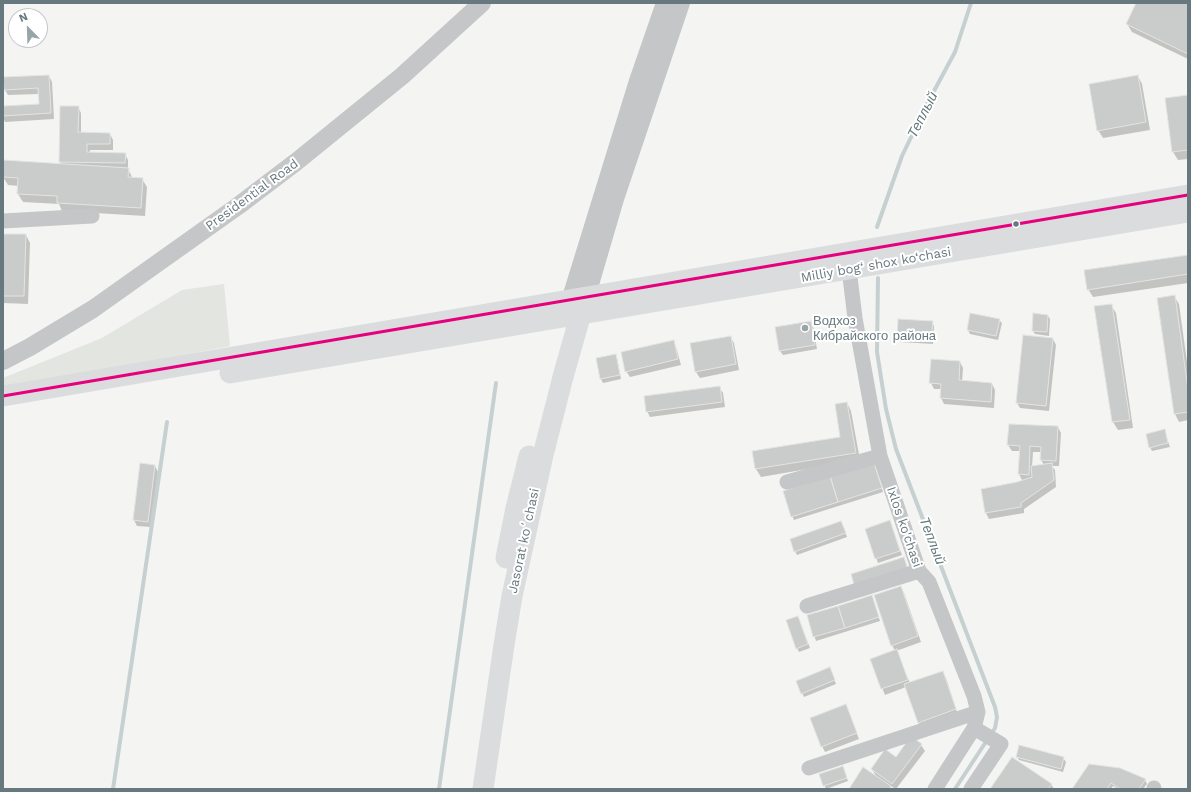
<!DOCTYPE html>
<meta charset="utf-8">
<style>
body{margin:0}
#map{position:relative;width:1191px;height:792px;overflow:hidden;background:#f4f4f3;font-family:"Work Sans",sans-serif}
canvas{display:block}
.frame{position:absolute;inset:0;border:4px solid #67797f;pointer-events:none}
.north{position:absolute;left:8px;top:8px;width:40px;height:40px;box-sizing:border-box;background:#fff;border:1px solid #c2c9cc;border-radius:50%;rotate:337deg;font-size:11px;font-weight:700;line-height:16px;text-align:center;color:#67797f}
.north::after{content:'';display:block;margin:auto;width:14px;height:18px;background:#98a4a8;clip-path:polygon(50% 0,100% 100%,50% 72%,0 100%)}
</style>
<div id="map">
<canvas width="1191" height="792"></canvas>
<div class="frame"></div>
<div class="north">N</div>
</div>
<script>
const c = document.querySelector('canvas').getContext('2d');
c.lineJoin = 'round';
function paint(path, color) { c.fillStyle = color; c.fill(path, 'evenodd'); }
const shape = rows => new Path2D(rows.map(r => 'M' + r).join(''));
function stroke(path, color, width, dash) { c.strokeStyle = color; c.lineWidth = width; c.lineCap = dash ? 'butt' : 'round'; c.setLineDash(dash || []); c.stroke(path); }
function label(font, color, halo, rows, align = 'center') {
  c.font = font + ' "Work Sans",sans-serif'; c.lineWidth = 4; c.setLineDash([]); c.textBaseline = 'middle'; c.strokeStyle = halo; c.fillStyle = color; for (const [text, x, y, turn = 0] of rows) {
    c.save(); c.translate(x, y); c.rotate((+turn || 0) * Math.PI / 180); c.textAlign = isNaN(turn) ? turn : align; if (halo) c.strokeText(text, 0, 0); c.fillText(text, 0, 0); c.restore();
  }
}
paint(shape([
 [224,284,230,346,3,390,3,378,102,338,182,290]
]), '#e3e5e0');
paint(shape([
 [1138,3,1188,3,1188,59,1132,32,1127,24],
 [49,76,52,82,54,119,5,122,3,118,3,107,40,105,39,94,8,95,3,87,3,91,3,78],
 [1138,76,1142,84,1150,130,1103,138,1098,130],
 [1188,96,1188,159,1178,160,1173,152,1166,99],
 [61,107,78,107,81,113,81,133,110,134,113,140,113,150,90,150,90,153,125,154,128,160,128,169,133,179,142,179,147,187,145,216,62,211,59,204,23,202,18,194,19,186,8,185,3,177,4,162,62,165,60,162],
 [3,235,26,235,30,243,28,304,3,303],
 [1188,256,1188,283,1093,297,1088,289],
 [1174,296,1179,304,1188,369,1188,420,1179,422,1175,414],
 [1111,305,1116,313,1133,428,1118,430,1113,422,1095,307],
 [1048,316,1050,319,1049,336,1035,334,1033,331],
 [899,320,932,322,934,326,933,344,900,342,898,338],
 [999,320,1002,323,998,340,970,334,968,330],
 [811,322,813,326,817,349,783,355,780,351,777,328],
 [730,337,734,343,739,370,700,378,696,372,691,344],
 [1053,339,1056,345,1049,411,1020,408,1017,403],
 [673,341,676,347,681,365,630,377,626,371],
 [615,355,617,358,621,379,603,383,601,379],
 [960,362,963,368,962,382,992,384,995,390,994,408,944,404,941,398,941,389,934,389,931,383],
 [719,387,723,393,725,407,650,417,647,411],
 [847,403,851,411,860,460,761,477,756,469,841,438],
 [1058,427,1061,433,1059,466,1052,466,1055,470,1056,487,1024,509,1024,513,989,519,986,513,1027,480,1022,480,1019,474,1020,451,1012,451,1008,445],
 [1033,452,1042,452,1041,460,1044,465,1032,467],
 [1164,431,1170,447,1152,451,1150,447],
 [874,464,883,492,794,520,792,516],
 [155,466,158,472,151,527,137,526,134,520],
 [891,525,902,555,878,563,866,530],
 [843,526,847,537,797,555,795,551],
 [901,587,904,593,921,642,896,651,910,683,942,672,946,678,958,715,922,728,918,722,906,687,885,695,871,660,895,651,892,645],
 [872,597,880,621,816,641,808,616],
 [798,617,810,648,799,652,797,648],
 [831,672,836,684,804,697,797,682],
 [846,706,859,739,825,752,822,746],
 [921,745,925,751,896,789,889,785,892,789,850,789,877,778,872,769,896,758],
 [1017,757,1063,758,1066,762,1063,772,1019,760],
 [1089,765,1145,780,1147,784,1143,789,1118,789,1113,786,1111,789,1073,789],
 [844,770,848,781,826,789,820,775],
 [1051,784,1054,789,991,789]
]), '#0003');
stroke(shape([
 [877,227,902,156,927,104,955,52,971,3],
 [878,278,877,352,886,409,896,449,995,707,997,717,995,728,955,789],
 [113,789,167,422],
 [439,789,496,383]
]), '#c6d0d1', 4);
const building = shape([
 [1136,3,1188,3,1188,54,1126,24,1136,3],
 [49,75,51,113,3,116,3,106,39,104,38,88,4,90,3,77,49,75],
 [1138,75,1146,122,1097,131,1089,84,1138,75],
 [1188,95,1188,150,1172,152,1165,98,1188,95],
 [60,106,79,106,78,132,110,133,110,144,87,144,87,152,126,153,125,163,59,162,60,106],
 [3,160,129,168,128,177,143,178,141,208,57,203,57,196,17,194,18,178,3,177,3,160],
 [3,234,26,234,24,296,3,296,3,234],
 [1188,255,1188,274,1087,290,1084,270,1188,255],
 [1175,295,1188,389,1188,412,1174,414,1157,298,1175,295],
 [1112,304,1130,420,1112,422,1094,306,1112,304],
 [970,313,1000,319,996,336,967,330,970,313],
 [1033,313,1048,315,1047,332,1032,331,1033,313],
 [898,319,933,321,931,340,897,338,898,319],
 [811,321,815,345,779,351,775,327,811,321],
 [1023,335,1053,338,1046,406,1016,403,1023,335],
 [731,336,736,364,695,372,690,343,731,336],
 [674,340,678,359,625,372,621,352,674,340],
 [616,354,620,375,600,379,596,358,616,354],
 [931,359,960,361,959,380,992,383,991,402,940,398,941,384,929,383,931,359],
 [720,386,722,402,646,412,644,396,720,386],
 [847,402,856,453,755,469,752,451,840,437,835,404,847,402],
 [1009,424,1058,426,1056,461,1040,460,1041,447,1030,446,1029,475,1018,474,1020,446,1007,445,1009,424],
 [1165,429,1168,443,1149,448,1146,434,1165,429],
 [140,463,155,465,148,522,133,520,140,463],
 [874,463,882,488,838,502,830,476,874,463],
 [1052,463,1054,480,1021,503,1021,507,985,513,981,489,1017,482,1032,477,1031,466,1052,463],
 [830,476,838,502,791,517,783,491,830,476],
 [890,520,900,551,875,559,865,529,890,520],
 [841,521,846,533,794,552,790,539,841,521],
 [904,557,908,570,855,588,851,574,904,557],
 [901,586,918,636,891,646,874,595,901,586],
 [872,595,879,617,845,628,838,606,872,595],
 [838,606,845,628,813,637,807,615,838,606],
 [798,616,808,644,796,649,786,620,798,616],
 [897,649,908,680,881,689,870,659,897,649],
 [830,667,835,680,801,694,796,681,830,667],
 [943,671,956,709,918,723,904,684,943,671],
 [846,704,857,733,821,747,810,718,846,704],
 [911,736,922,744,892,784,871,769,885,749,896,757,911,736],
 [1019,745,1064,757,1061,769,1016,757,1019,745],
 [1012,757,1052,784,1048,789,990,789,1012,757],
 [1089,764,1120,768,1146,779,1139,789,1120,789,1111,783,1107,789,1072,789,1089,764],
 [843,766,847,778,823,786,819,774,843,766],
 [863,767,891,786,889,789,849,789,863,767]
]);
paint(building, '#cacccc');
stroke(building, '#e3e3e2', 1);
stroke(shape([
 [3,221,92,216],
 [849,269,855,318,880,456,919,571,929,582,974,696,978,712,974,728,935,789],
 [787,482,880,456],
 [807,606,919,571],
 [809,768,978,712],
 [971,789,1001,744,974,728],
 [1154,789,1154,788]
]), '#c4c6c7', 15);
stroke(shape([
 [586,298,615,199,681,3],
 [570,301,638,81,665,3],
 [3,361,30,347,93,309,238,206,296,162,402,76,482,3]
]), '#c4c6c7', 18);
stroke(shape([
 [230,373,1188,212],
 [3,396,1188,195],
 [506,558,516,508,529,456],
 [483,789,504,645,512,596,543,455,564,373,584,303]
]), '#dbdcdd', 21);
stroke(shape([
 [3,396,1188,195]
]), '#e5007d', 3);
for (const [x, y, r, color] of [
 [1016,224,3.5,"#67797f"],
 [805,328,4,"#98a4a8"]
]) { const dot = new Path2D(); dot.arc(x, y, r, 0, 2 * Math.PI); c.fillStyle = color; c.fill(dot); stroke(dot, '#fff', 1.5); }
label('13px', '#67797f', '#fff', [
 ["Presidential Road",252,195,-36],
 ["Milliy bog‘ shox ko‘chasi",876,265,-10],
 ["Ixlos ko'chasi",904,527,71],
 ["Jasorat koʻchasi",524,541,-78]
]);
label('13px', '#67797f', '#fff', [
 ["Водхоз",813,321],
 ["Кибрайского района",813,336]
], 'left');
label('italic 14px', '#637b7c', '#fff', [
 ["Теплый",923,115,-63],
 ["Теплый",932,541,69]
]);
</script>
